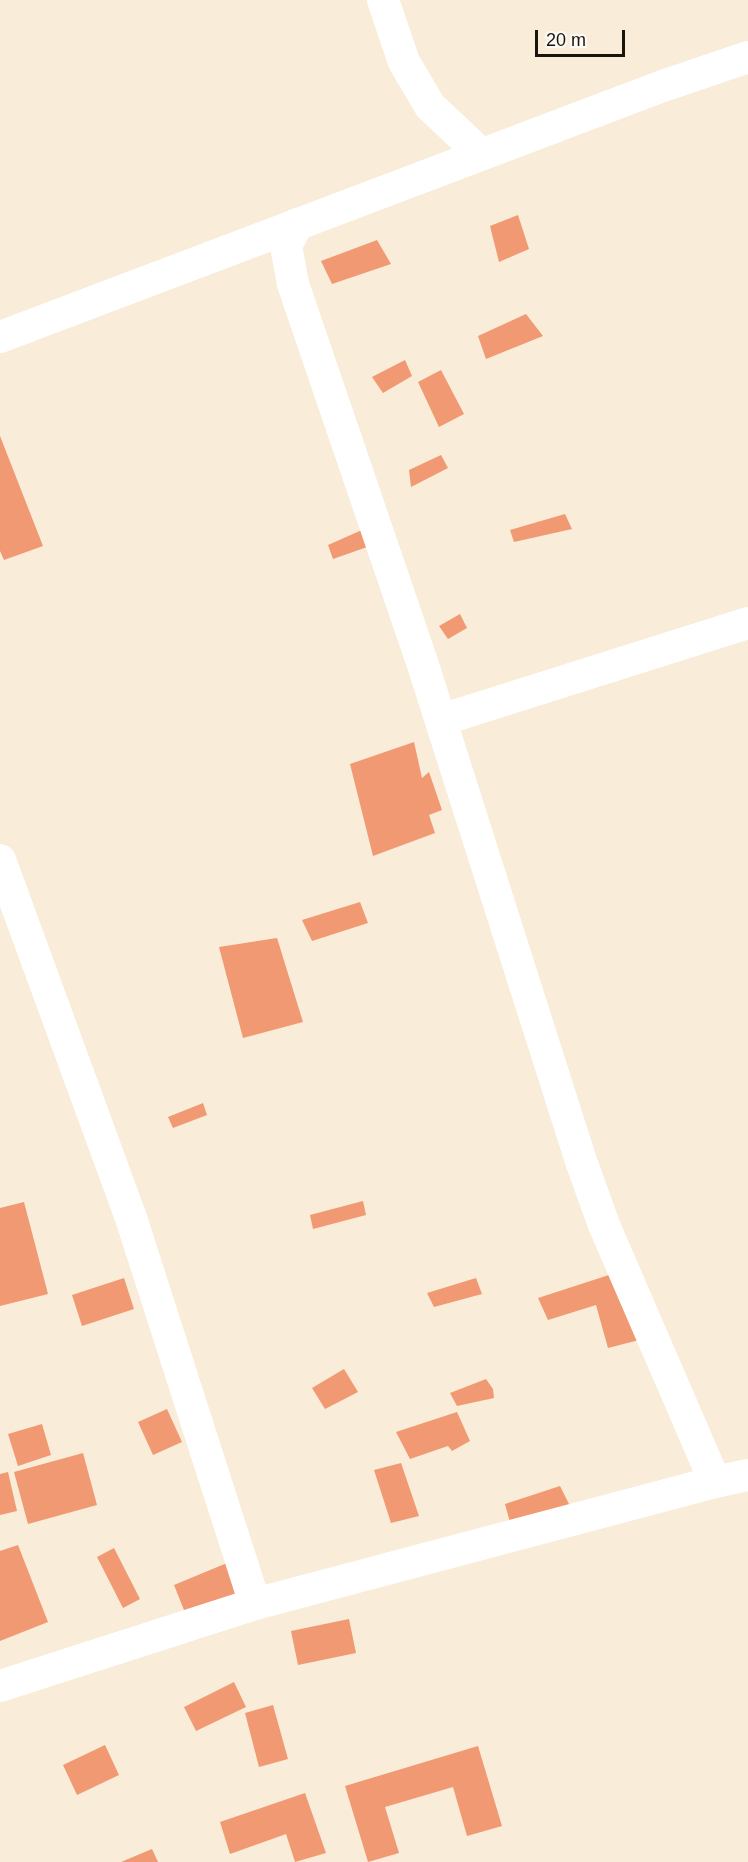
<!DOCTYPE html>
<style>
body{margin:0}
#map{position:relative;width:748px;height:1862px;overflow:hidden;background:#f9ecd8;font-family:Helvetica,sans-serif}
canvas{display:block}
.scale{position:absolute;left:535px;top:30px;width:90px;height:27px;box-sizing:border-box;border:3px solid #19150d;border-top:0;padding-left:8px;font-size:18px;line-height:21px;white-space:nowrap;color:#19150d;-webkit-text-stroke:4px #fefbf7;paint-order:stroke}
</style>
<div id="map">
<canvas width="748" height="1862"></canvas>
<div class="scale">20 m</div>
</div>
<script>
const c = document.querySelector('canvas').getContext('2d');
c.lineJoin = 'round';
function paint(path, color) { c.fillStyle = color; c.fill(path, 'evenodd'); }
const shape = rows => new Path2D(rows.map(r => 'M' + r).join(''));
function stroke(path, color, width, dash) { c.strokeStyle = color; c.lineWidth = width; c.lineCap = dash ? 'butt' : 'round'; c.setLineDash(dash || []); c.stroke(path); }
paint(shape([
 [518,215,529,249,499,262,490,226],
 [377,240,391,264,332,284,321,261],
 [526,314,543,336,486,359,478,336],
 [405,360,412,376,383,393,372,377],
 [441,370,464,414,439,427,418,382],
 [0,436,43,546,4,560,0,551],
 [441,455,448,468,411,487,409,470],
 [565,514,572,529,514,542,510,530],
 [362,530,370,546,333,559,328,545],
 [460,614,467,628,448,639,439,626],
 [414,742,422,778,429,772,442,810,429,815,435,833,373,856,350,764],
 [360,902,368,923,312,941,302,920],
 [277,938,303,1022,243,1038,219,947],
 [203,1103,207,1115,173,1128,168,1117],
 [363,1201,366,1215,313,1229,310,1215],
 [24,1202,48,1294,0,1306,0,1208],
 [612,1274,639,1340,608,1348,596,1305,548,1320,538,1298],
 [124,1278,134,1309,82,1326,72,1295],
 [476,1278,482,1294,434,1307,427,1293],
 [344,1369,358,1392,325,1409,312,1388],
 [486,1379,493,1389,494,1398,457,1406,450,1393],
 [167,1409,182,1442,153,1455,138,1422],
 [457,1412,470,1441,452,1451,448,1446,410,1459,396,1432],
 [42,1424,51,1455,18,1466,8,1434],
 [83,1453,97,1505,28,1524,14,1472],
 [401,1463,419,1516,391,1523,374,1470],
 [8,1472,17,1511,0,1515,0,1474],
 [560,1486,573,1512,511,1526,505,1504],
 [18,1545,48,1622,0,1641,0,1551],
 [114,1548,140,1599,123,1608,97,1557],
 [227,1563,241,1598,188,1620,174,1585],
 [349,1619,356,1653,298,1665,291,1631],
 [234,1682,246,1707,196,1731,184,1707],
 [273,1705,288,1759,259,1767,245,1713],
 [105,1745,119,1775,77,1795,63,1765],
 [478,1746,502,1826,467,1836,453,1787,385,1807,399,1853,368,1862,345,1786],
 [305,1793,326,1853,295,1862,286,1834,230,1854,220,1822],
 [152,1849,158,1862,121,1862]
]), '#f09972');
stroke(shape([
 [383,0,404,62,430,106,481,154],
 [297,224,286,246,293,284,423,665,581,1161,604,1225,715,1482],
 [0,337,660,87,748,57],
 [441,720,748,623],
 [0,860,131,1218,255,1604],
 [0,1686,255,1604,715,1482,748,1475]
]), '#fff', 32);
</script>
